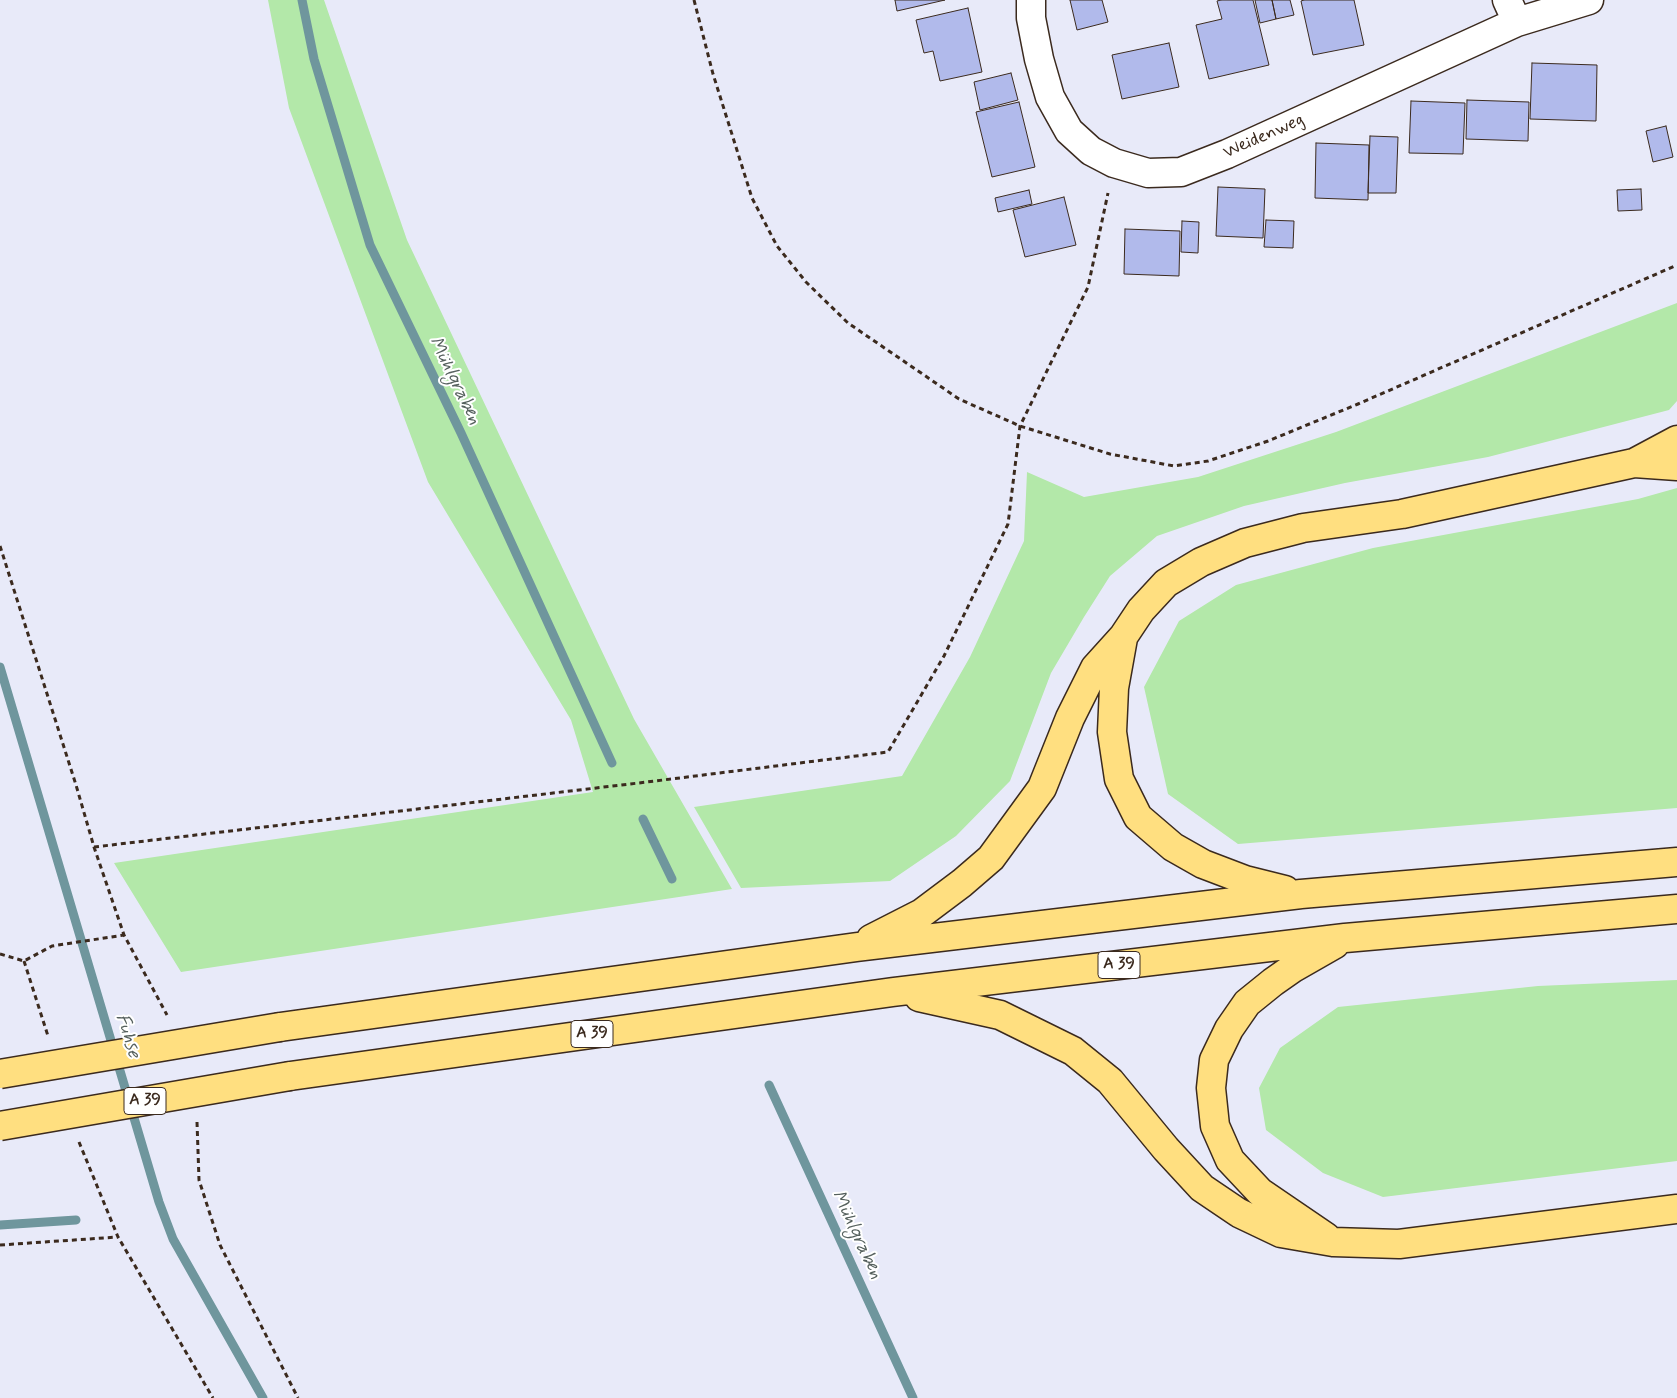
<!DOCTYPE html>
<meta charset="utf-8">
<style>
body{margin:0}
canvas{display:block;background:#e8eaf9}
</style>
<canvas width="1677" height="1398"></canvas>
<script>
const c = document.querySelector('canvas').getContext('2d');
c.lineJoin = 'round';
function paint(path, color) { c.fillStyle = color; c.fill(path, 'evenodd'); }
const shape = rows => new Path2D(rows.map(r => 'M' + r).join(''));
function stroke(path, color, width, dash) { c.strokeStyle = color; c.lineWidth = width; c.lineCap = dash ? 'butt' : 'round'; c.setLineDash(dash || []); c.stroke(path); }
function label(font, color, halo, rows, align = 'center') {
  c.font = font + ' Mynerve,sans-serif'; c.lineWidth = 4; c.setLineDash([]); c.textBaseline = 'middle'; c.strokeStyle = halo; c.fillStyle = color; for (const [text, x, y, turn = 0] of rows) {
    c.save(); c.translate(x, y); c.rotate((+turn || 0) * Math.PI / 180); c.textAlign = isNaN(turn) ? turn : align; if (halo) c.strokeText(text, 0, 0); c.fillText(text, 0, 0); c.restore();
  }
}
paint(shape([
 [268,0,324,0,407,240,634,719,732,889,181,972,114,863,593,792,571,720,428,482,289,108],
 [1677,303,1677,401,1669,410,1488,457,1345,483,1244,506,1157,536,1110,576,1084,617,1051,673,1010,781,956,836,890,881,741,888,694,807,902,776,970,657,1024,541,1027,472,1084,497,1198,477,1336,432],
 [1677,488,1677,808,1238,844,1168,794,1144,687,1179,621,1236,585,1373,548,1638,499],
 [1677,980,1677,1161,1383,1197,1323,1173,1266,1130,1259,1088,1280,1048,1338,1007,1538,986]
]), '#b3e8a9');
stroke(shape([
 [302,0,314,59,370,245,461,433,612,763],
 [0,667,159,1202,173,1239,263,1398],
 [643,819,672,879],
 [769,1085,913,1398],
 [0,1225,76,1220]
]), '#6f969d', 9);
const building = shape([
 [895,0,945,0,897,11,895,0],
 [1070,0,1102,0,1108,22,1077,30,1070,0],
 [1221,0,1253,0,1269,65,1209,79,1196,25,1222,19,1217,1,1221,0],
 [1255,0,1272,0,1276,19,1260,23,1255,0],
 [1272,0,1290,0,1294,15,1276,19,1272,0],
 [1304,0,1354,0,1364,45,1313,55,1301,1,1304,0],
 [968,8,982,72,940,81,933,51,924,53,916,20,968,8],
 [1169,43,1179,87,1122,99,1112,55,1169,43],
 [1532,63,1597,65,1596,121,1530,119,1532,63],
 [1011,73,1018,100,980,110,974,82,1011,73],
 [1467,100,1529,102,1528,141,1466,139,1467,100],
 [1411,101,1465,103,1463,154,1409,153,1411,101],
 [1019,102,1035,167,992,177,976,112,1019,102],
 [1666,126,1673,157,1653,162,1646,131,1666,126],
 [1370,136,1398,137,1396,193,1368,193,1370,136],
 [1316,143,1369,145,1368,200,1315,198,1316,143],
 [1218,187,1265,189,1263,238,1216,236,1218,187],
 [1641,189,1642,210,1618,211,1617,190,1641,189],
 [1029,190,1032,204,998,212,995,198,1029,190],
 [1064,197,1076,245,1025,257,1013,210,1064,197],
 [1266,220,1294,221,1293,248,1264,247,1266,220],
 [1182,221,1199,222,1198,253,1181,252,1182,221],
 [1125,229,1180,231,1179,276,1124,274,1125,229]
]);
paint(building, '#b1baeb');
stroke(building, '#3b2a1e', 1);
const minor = shape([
 [1031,0,1031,18,1039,59,1050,97,1069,131,1091,151,1114,163,1148,173,1181,172,1227,154,1517,22,1589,0],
 [1507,0,1517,22]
]);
const highway = shape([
 [1634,463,1677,466],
 [1123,638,1114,688,1112,732,1119,779,1138,817,1173,847,1203,864,1245,880,1285,890],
 [871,939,922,913,962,883,991,858,1042,788,1070,718,1095,668,1123,637,1141,610,1166,583,1201,562,1245,543,1303,528,1402,514,1634,463,1677,440],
 [919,997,1000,1015,1073,1051,1110,1081,1166,1149,1202,1188,1239,1213,1281,1233,1333,1242,1399,1244,1677,1209],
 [280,1027,857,947,1301,894,1677,862],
 [290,1076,893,992,1345,938,1677,909],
 [1326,1237,1260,1192,1230,1160,1215,1126,1211,1088,1214,1060,1229,1029,1247,1003,1273,982,1293,968,1335,944]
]);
stroke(minor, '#3b2a1e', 31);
stroke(highway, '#3b2a1e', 31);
stroke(shape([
 [694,0,713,74,752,198,777,246,806,282,848,323,959,399,1020,426,1110,454,1174,466,1208,461,1268,441,1358,404,1677,265],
 [0,546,76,785,94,847,124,935,167,1015],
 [94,847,647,782,888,752,944,656,1008,524,1020,426,1088,287,1108,193],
 [0,954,24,961,52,946,124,935],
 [24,961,48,1036],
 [197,1122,199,1180,220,1245,298,1398],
 [79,1142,118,1237,213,1398],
 [0,1245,118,1237]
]), '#3b2a1e', 3, [5, 4]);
stroke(minor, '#fff', 28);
stroke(highway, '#ffdf80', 28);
const highwayBridge = shape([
 [0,1074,280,1027],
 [0,1126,290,1076]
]);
stroke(highwayBridge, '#3b2a1e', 31, []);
stroke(highwayBridge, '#ffdf80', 28);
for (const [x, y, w] of [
 [1119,965,42],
 [592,1034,42],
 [145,1101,42]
]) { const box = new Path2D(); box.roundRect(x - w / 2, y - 13.5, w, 27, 4); c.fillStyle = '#fff'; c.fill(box); stroke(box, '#3b2a1e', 1); }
label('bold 16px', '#3b2a1e', null, [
 ["A 39",1119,965],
 ["A 39",592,1034],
 ["A 39",145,1101]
]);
label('18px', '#3b2a1e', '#fff', [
 ["Weidenweg",1264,137,-24]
]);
label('italic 19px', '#55605d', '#fff', [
 ["Mühlgraben",454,381,64],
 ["Fuhse",127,1036,73],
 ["Mühlgraben",856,1235,65]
]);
</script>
